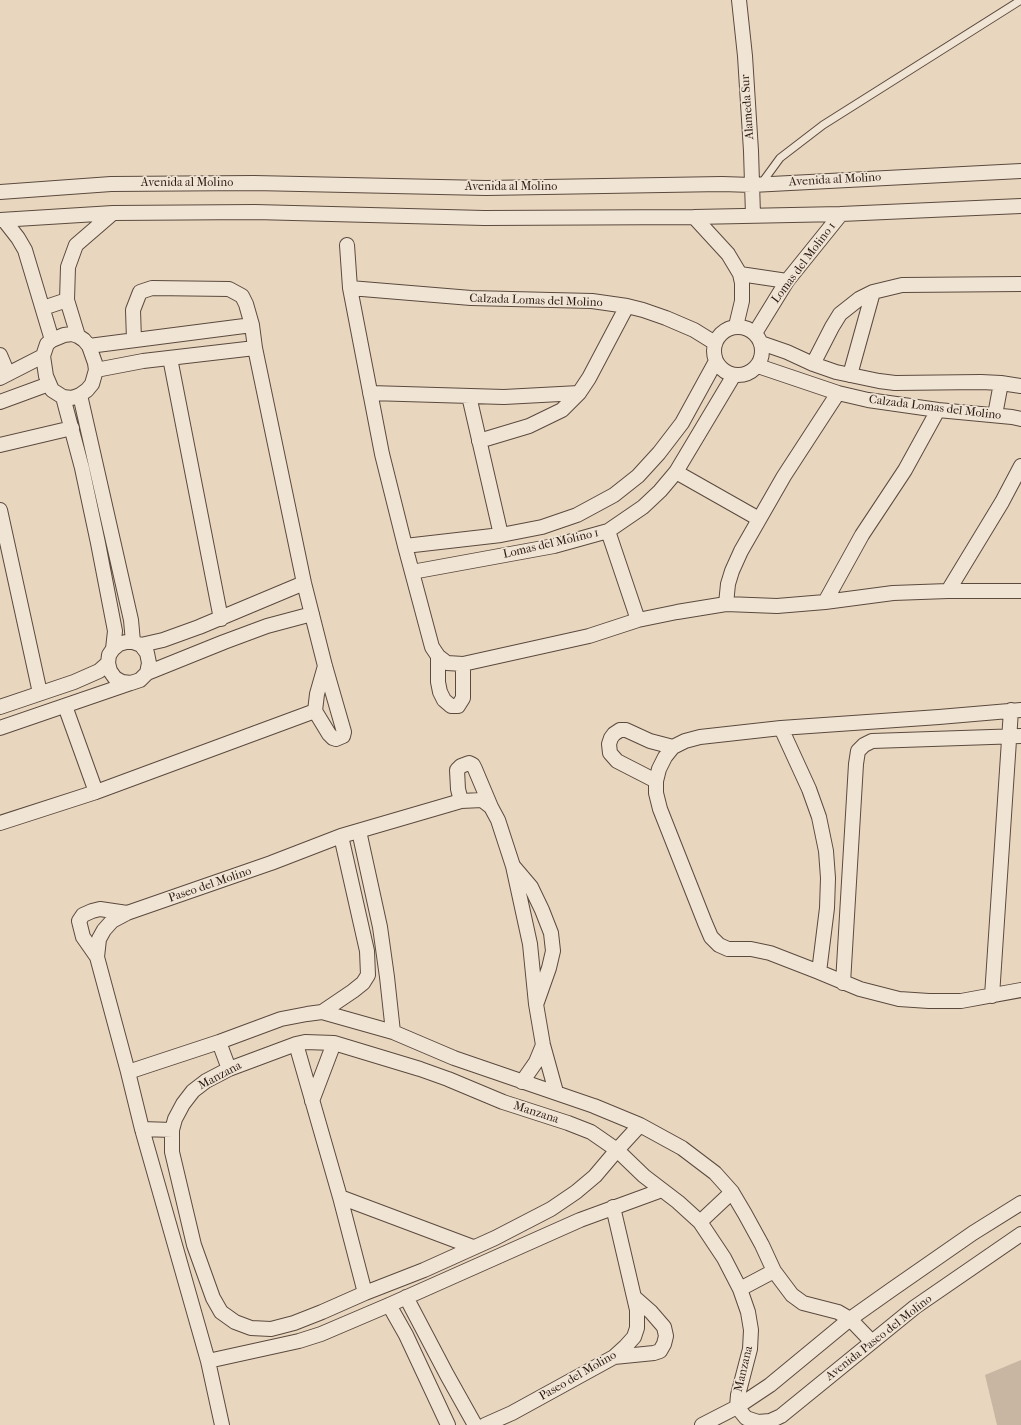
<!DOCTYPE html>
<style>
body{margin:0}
canvas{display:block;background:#e8d6bf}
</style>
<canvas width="1021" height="1425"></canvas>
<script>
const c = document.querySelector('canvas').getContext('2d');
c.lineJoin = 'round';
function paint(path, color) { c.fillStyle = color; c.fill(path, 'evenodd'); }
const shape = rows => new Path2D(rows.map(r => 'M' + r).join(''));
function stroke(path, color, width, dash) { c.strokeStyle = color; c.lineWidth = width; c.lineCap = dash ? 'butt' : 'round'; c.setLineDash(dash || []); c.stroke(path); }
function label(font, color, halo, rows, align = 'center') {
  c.font = font + ' "IM FELL French Canon",serif'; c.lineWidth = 3.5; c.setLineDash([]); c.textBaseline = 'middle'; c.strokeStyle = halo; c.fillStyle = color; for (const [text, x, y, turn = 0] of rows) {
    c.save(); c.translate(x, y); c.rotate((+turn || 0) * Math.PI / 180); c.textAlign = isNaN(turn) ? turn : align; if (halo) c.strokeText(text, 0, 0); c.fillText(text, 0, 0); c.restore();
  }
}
paint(shape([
 [1021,1360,1021,1425,997,1425,985,1375]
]), '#c8b6a2');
const service = shape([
 [761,184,780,158,823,125,1021,0]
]);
const minor = shape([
 [739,0,745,56,751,151,753,215],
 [0,192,111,184,254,183,486,188,722,184,752,185,1021,171],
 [694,217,728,254,740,274,742,283,742,301,736,326],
 [0,220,113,213,255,212,484,218,694,217,841,214,1021,206],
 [4,220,18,238,25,250,52,340],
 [347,245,350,288,382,454,405,546,432,647,438,656,447,663,463,664,589,636,638,620,677,612,726,604,777,606,825,602,893,593,948,591,1021,591],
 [740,274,787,281],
 [350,288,471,298,592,301,627,306,643,310,666,318,694,330,715,343],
 [43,308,67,300],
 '714 351a24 24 0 1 1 48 0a24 24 0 1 1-48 0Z',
 [755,333,787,281,841,214],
 [72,334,78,336,84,340,89,346,95,363,96,370,92,384,87,390,80,395,72,398,63,397,52,390,46,376,43,356,47,344,52,340,64,335,72,334],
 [78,336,67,300,68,267,76,245,113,213],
 [134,340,133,310,140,292,152,288,229,289,242,296,246,304,252,325,255,348,304,583,325,666,344,732,343,736,336,739,333,738,329,734,315,711,317,694,325,666],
 [761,343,787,352,813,364,836,372,879,381,895,383,981,382,1001,383,1021,386],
 [89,346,252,325],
 [0,355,8,374],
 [170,358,221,619],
 [813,364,832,327,840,314,859,299,873,292,902,285,1021,284],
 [758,366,838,393,868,400,938,410,1012,417,1021,419],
 [96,370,143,361,255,348],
 [850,375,873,292],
 [0,378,43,356],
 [370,393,504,397,579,393],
 [80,395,131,620,133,642],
 [469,396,501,535],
 [63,397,82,468,98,543,115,631,113,649],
 [0,402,49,384],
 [995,415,1001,383],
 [479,441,529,426,562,410,579,393,589,378,627,306],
 [0,445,72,428],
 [676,472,759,519],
 [0,510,40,693],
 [608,531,638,620],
 [405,546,501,535,542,527,577,515,614,495,638,476,659,453,682,423,716,361],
 [412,572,554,546,608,531,643,507,660,491,676,472,734,375],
 [948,591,1002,502,1021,466],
 [825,602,862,535,905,470,938,410],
 [726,604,728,584,732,571,741,551,784,476,838,393],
 [141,645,163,640,199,627,304,583],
 [438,656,438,682,440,692,444,700,451,706,458,706,463,698,463,664],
 [147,673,149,663,147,653,141,645,133,642,126,642,119,644,113,649,109,655,108,663,110,671,115,678,122,682,131,683,140,680,147,673,224,642,267,626,312,614],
 [65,706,96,792],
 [0,707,74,682,99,671,108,663],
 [1021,710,939,717,781,728,700,737,685,741,673,747,665,757,659,769,656,781,656,793,660,809,705,923,711,937,719,945,728,949,751,949,770,953,819,972,860,989,899,999,929,1001,961,1001,1021,990],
 [0,728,131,683],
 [781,728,809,789,819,817,826,851,828,878,827,908,819,972],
 [656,781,617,761,610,753,609,744,611,738,614,734,620,730,626,730,650,741,673,747],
 [461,801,458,789,457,770,461,766,469,763,473,765,475,769,491,807],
 [0,823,96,792,315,711],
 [359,831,380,927,387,977,393,1032],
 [514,867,531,887,542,910,551,933,553,951,549,968,537,1002],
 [97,957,83,937,79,921,83,915,92,911,100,909,127,913],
 [843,983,856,764,858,751,864,745,872,741,1021,736],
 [992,996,1011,710],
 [322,1012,353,991,363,983,368,975,367,951,341,836],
 [219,1042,229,1069],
 [296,1044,340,1197,365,1293],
 [128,1072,219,1042,281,1019,307,1014,322,1012,393,1032,454,1058,594,1106,640,1125,682,1148,715,1173,732,1192,745,1214,762,1245,774,1271,792,1295,803,1303,838,1312,850,1319,872,1342],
 [522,1082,536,1062,543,1045],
 [312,1101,334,1043],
 [640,1125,617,1150,595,1176,576,1192,551,1209,495,1238,424,1270,365,1293,322,1312,294,1323,271,1329,251,1328,235,1322,221,1312,213,1298,194,1245,172,1152,172,1130,175,1119,183,1104,193,1091,206,1081,229,1069,296,1044,305,1042,334,1043,420,1069,448,1079,503,1102,568,1123,591,1132,617,1150,644,1176,678,1202,700,1222,724,1258,740,1289,748,1312,751,1330,750,1349,738,1395,737,1407],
 [142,1129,172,1130],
 [340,1197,473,1247],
 [700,1222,732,1192],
 [740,1289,774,1271],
 [406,1297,447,1375,475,1425],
 [389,1305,406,1335,448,1425],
 [614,1357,654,1353,660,1351,664,1344,666,1336,664,1327,651,1312,634,1297],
 [208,1361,299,1341,321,1334,389,1305,580,1220,662,1190],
 [737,1407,746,1418,758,1422,770,1421,781,1416,915,1307,1021,1234],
 [222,1425,208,1361,142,1129,128,1072,97,957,99,939,104,930,112,921,127,913,271,863,341,836,461,801,482,800,491,807,498,820,513,866,530,944,536,1004,543,1045,556,1092],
 [485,1425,512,1413,614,1357,625,1347,634,1337,637,1328,637,1310,613,1207],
 [702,1425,737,1407,770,1385,850,1319,891,1290,973,1233,1021,1203]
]);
stroke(service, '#5b4a3e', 9);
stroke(minor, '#5b4a3e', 16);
stroke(service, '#f0e4d5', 7);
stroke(minor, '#f0e4d5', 14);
label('12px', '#2c1b13', '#f0e4d5', [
 ["Alameda Sur",748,107,-94],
 ["Avenida al Molino",835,180,-3],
 ["Avenida al Molino",187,183],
 ["Avenida al Molino",511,187],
 ["Lomas del Molino 1",804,263,-53],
 ["Calzada Lomas del Molino",536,301,2],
 ["Calzada Lomas del Molino",935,408,7],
 ["Lomas del Molino 1",551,544,-13],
 ["Paseo del Molino",210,885,-19],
 ["Manzana",220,1076,-28],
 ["Manzana",536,1113,18],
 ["Avenida Paseo del Molino",879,1338,-38],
 ["Manzana",744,1369,-77],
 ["Paseo del Molino",578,1376,-30]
]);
</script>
